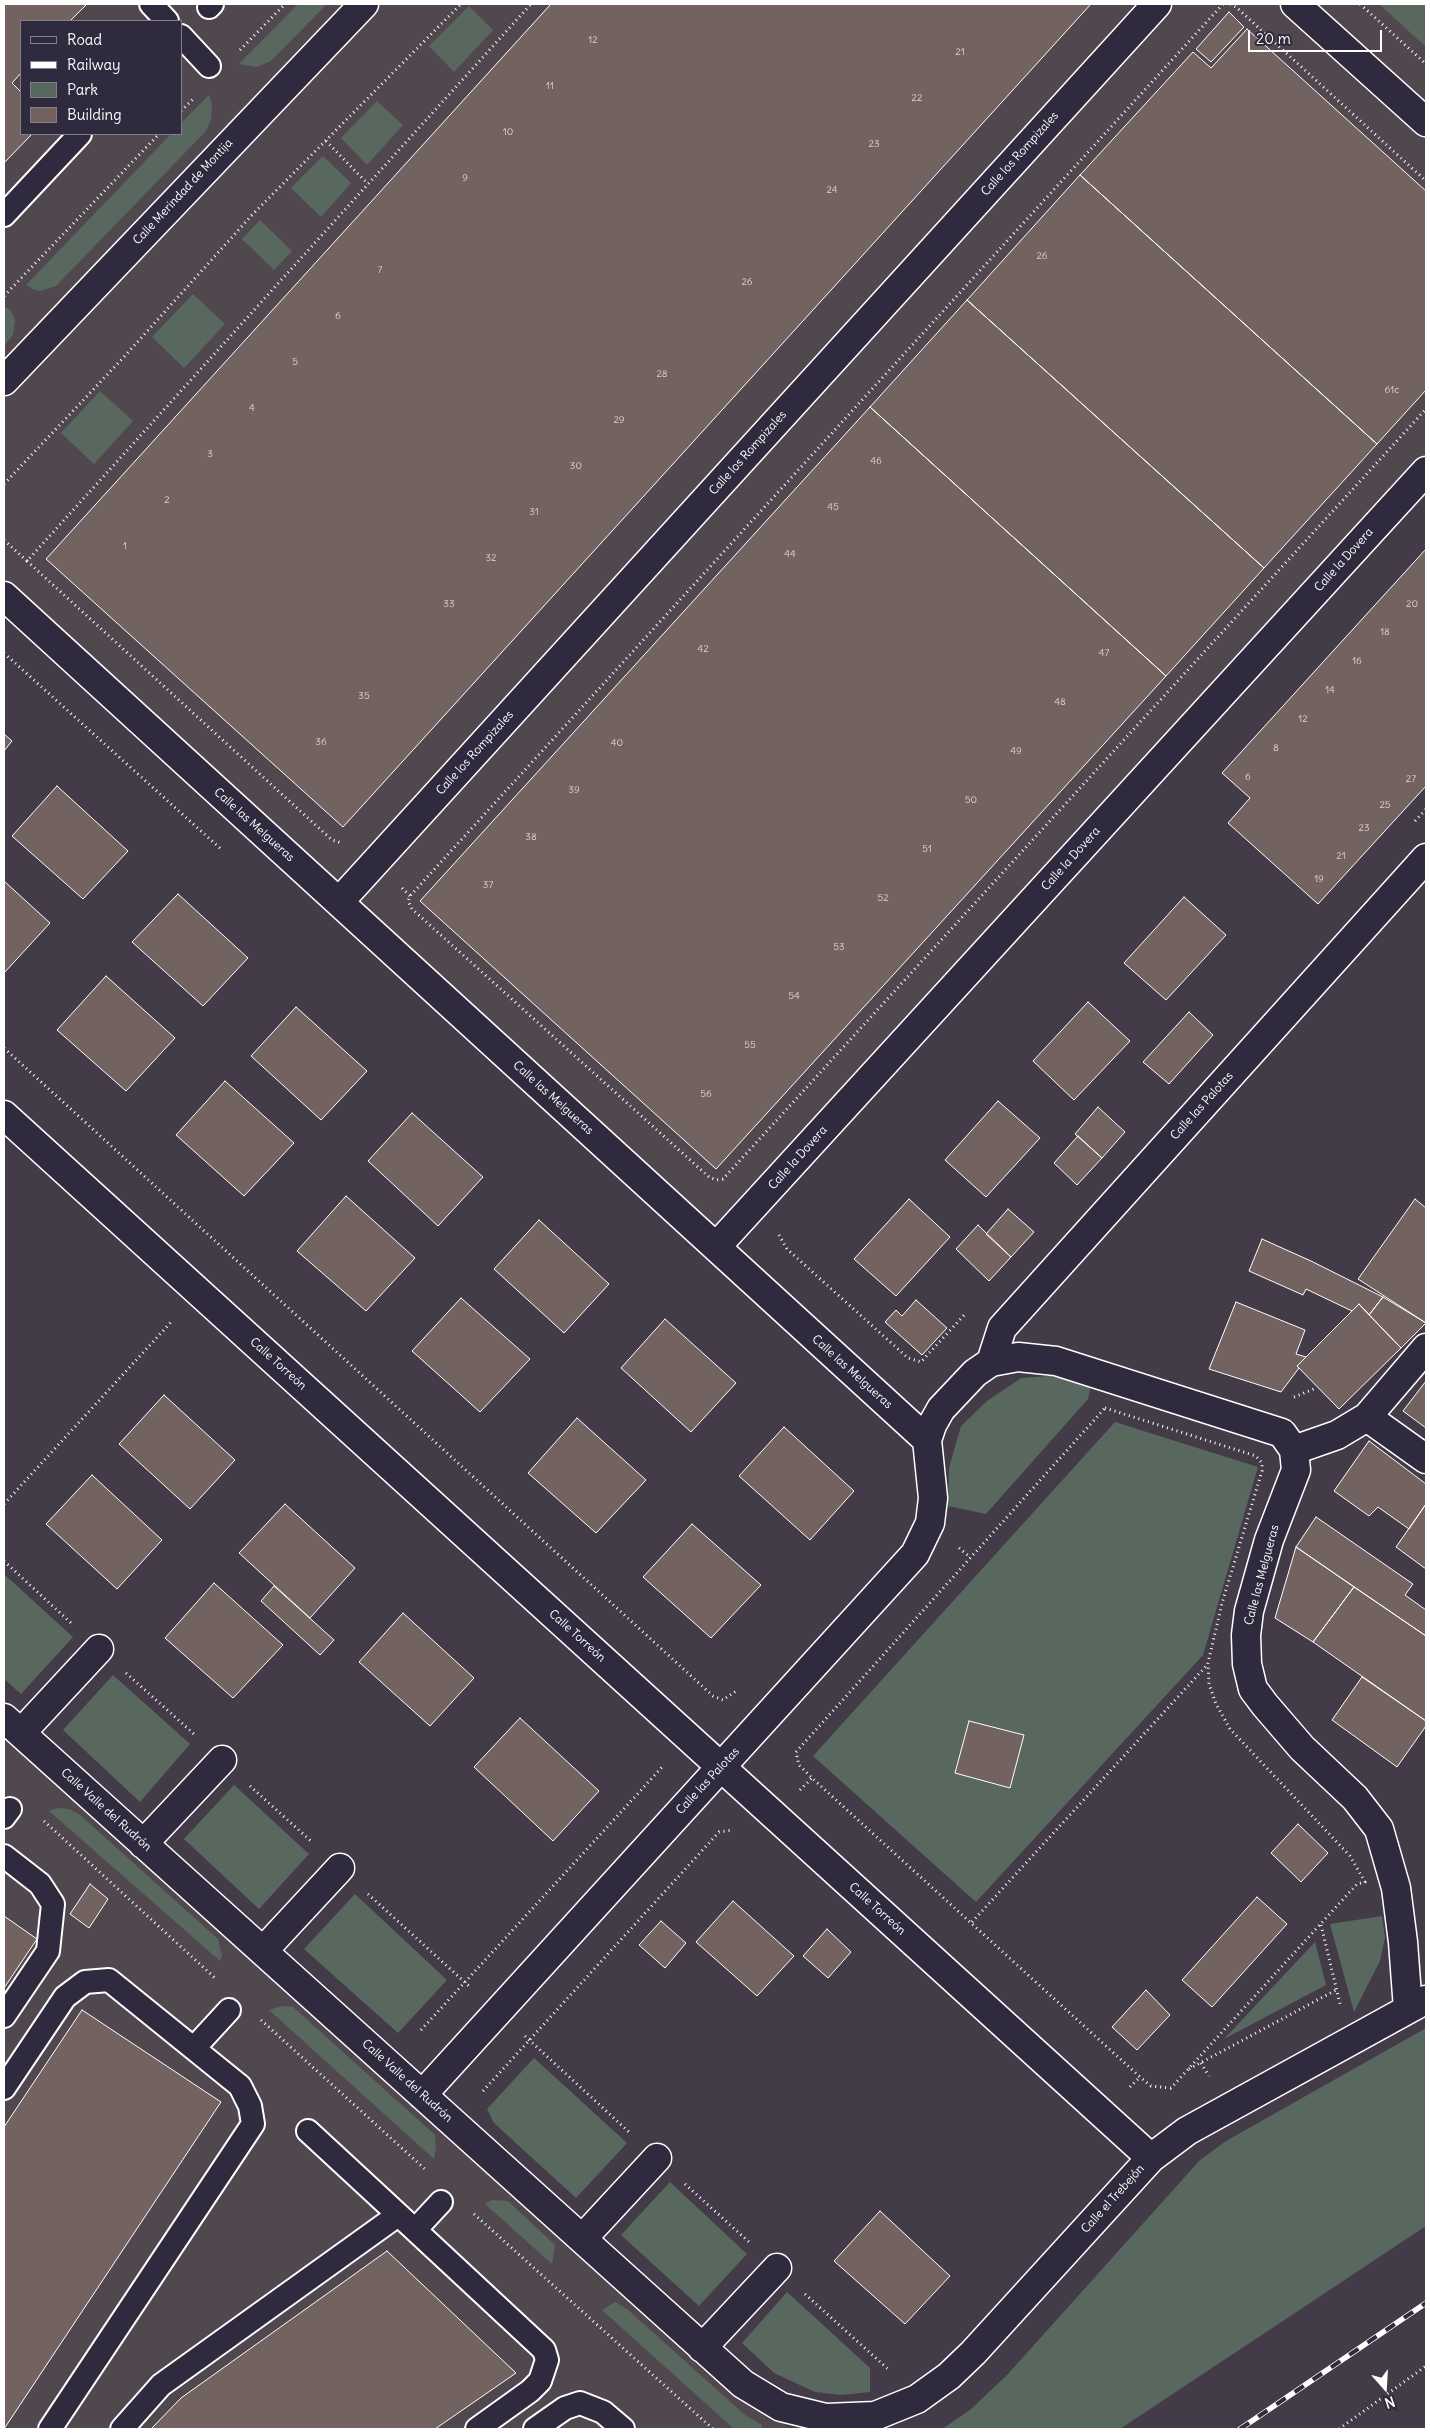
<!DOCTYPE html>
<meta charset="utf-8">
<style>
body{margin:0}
#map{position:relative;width:1430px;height:2433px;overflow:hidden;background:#433b48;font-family:Delius,sans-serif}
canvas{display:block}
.frame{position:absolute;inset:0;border:5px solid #fff;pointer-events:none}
.legend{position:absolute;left:20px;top:20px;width:162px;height:115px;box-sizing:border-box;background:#2f2a3d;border:1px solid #827f8b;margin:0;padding:6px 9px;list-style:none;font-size:15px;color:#fff}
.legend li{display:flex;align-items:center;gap:10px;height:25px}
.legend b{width:25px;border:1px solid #827f8b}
.north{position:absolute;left:1360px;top:2363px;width:50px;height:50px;-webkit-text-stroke:4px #2f2a3d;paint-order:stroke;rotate:161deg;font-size:14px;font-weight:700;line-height:20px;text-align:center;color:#fff}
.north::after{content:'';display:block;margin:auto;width:18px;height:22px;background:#fff;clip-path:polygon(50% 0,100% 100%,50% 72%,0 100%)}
.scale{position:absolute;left:1248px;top:30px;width:134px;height:22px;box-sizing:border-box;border:2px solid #fff;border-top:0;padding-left:6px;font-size:15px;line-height:18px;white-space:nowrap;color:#fff;-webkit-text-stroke:4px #2f2a3d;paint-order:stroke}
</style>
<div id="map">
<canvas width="1430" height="2433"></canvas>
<div class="frame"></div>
<ul class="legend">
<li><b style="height:6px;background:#2f2a3d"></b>Road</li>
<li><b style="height:6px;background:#fff"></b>Railway</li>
<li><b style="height:14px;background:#58685f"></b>Park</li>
<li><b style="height:14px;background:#736360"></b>Building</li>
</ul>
<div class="north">N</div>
<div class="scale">20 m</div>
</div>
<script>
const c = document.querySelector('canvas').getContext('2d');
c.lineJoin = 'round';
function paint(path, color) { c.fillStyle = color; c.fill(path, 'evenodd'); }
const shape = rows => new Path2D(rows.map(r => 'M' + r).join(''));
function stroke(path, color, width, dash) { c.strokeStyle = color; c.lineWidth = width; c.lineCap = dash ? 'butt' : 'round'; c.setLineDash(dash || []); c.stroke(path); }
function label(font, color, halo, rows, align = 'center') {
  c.font = font + ' Delius,sans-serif'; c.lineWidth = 4; c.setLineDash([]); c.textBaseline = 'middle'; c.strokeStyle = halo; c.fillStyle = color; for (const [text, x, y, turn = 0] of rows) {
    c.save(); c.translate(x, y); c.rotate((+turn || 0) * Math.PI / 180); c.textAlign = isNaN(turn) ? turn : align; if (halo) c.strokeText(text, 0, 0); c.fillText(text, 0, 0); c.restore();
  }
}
paint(shape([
 [4,4,1426,4,1426,471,716,1247,4,596],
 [21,21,181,21,181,134,21,134],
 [4,1718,743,2384,790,2429,4,2429]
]), '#51474f');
paint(shape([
 [298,4,327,4,271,61,257,67,239,64],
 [1379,4,1426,4,1426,47],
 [469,6,493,30,454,72,429,46],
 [209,95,212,104,211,120,206,131,56,286,40,291,35,290,26,285,171,134,181,134,181,123],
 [377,101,403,125,367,165,341,138],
 [323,156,351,183,321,217,291,188],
 [260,220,292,251,274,270,242,239],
 [193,294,225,324,184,368,152,337],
 [5,307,10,310,15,320,14,328,13,335,4,346],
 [100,391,133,421,94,464,61,433],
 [1063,1375,1092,1381,1088,1399,986,1514,948,1506,949,1468,961,1426,987,1401,1021,1378],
 [1115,1422,1258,1467,1203,1655,976,1902,813,1756],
 [4,1574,73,1637,21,1694,4,1679],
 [113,1675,190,1744,140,1802,63,1730],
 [234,1785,309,1854,259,1909,184,1839],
 [58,1808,69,1809,79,1814,218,1939,222,1956,220,1961,49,1811],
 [355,1894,447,1980,398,2033,304,1949],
 [1382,1916,1385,1938,1380,1961,1354,2012,1330,1924],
 [1315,1942,1326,1985,1224,2039],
 [282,2006,293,2007,435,2135,436,2147,434,2159,269,2010],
 [1426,2028,1426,2226,1120,2429,942,2429,970,2410,1008,2374,1200,2160,1226,2141],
 [534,2058,627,2143,576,2198,494,2123,487,2109],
 [670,2182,747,2254,699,2306,621,2235],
 [492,2200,508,2201,555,2245,552,2264,485,2204],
 [787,2292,870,2368,870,2392,842,2395,815,2392,774,2373,742,2343],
 [615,2302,627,2309,745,2415,762,2425,762,2429,734,2429,602,2310]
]), '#58685f');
const building = shape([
 [4,4,87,4,70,21,21,21,21,73,12,83,21,92,21,134,32,134,4,163,4,4],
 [551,4,1091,4,343,827,46,559,551,4],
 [1229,12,1244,27,1211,62,1196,49,1229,12],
 [1247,29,1426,191,1426,390,1377,444,1080,175,1193,52,1211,68,1247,29],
 [1080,175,1377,444,1264,568,967,300,1080,175],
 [967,300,1264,568,1166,676,870,407,967,300],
 [870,407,1166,676,716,1169,420,901,870,407],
 [1426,549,1426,786,1318,904,1228,823,1250,798,1222,773,1426,549],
 [4,734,12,741,4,751,4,734],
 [57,786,128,851,83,899,12,836,57,786],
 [4,881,50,923,4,973,4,881],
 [178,894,248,958,203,1006,132,942,178,894],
 [1184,897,1226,935,1166,1000,1124,963,1184,897],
 [106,976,175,1038,126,1091,57,1030,106,976],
 [1088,1002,1130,1041,1074,1100,1033,1061,1088,1002],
 [296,1007,367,1071,321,1120,251,1056,296,1007],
 [1189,1012,1213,1035,1169,1084,1143,1062,1189,1012],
 [225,1081,294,1143,244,1196,176,1135,225,1081],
 [998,1101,1040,1138,986,1197,945,1160,998,1101],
 [1098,1107,1125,1132,1102,1158,1075,1134,1098,1107],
 [412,1113,483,1177,438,1226,368,1161,412,1113],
 [1078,1136,1102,1158,1077,1185,1054,1163,1078,1136],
 [346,1196,415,1258,366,1311,297,1251,346,1196],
 [909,1199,950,1237,896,1296,854,1259,909,1199],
 [1415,1199,1426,1208,1426,1323,1358,1279,1415,1199],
 [1008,1209,1034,1232,1011,1257,986,1234,1008,1209],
 [539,1220,609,1284,564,1333,494,1269,539,1220],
 [978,1225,1011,1257,989,1281,956,1249,978,1225],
 [1262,1239,1311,1261,1383,1297,1369,1315,1359,1304,1352,1311,1306,1289,1303,1295,1249,1271,1262,1239],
 [1383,1297,1426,1323,1401,1348,1369,1315,1383,1297],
 [461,1298,530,1359,480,1412,412,1351,461,1298],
 [916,1300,947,1328,922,1355,885,1322,896,1310,902,1316,916,1300],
 [1236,1302,1305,1330,1296,1354,1306,1357,1297,1366,1299,1368,1281,1392,1209,1369,1236,1302],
 [1359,1304,1401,1348,1339,1409,1297,1366,1359,1304],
 [665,1319,736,1383,691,1432,621,1368,665,1319],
 [1426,1381,1426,1428,1403,1411,1426,1381],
 [164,1395,235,1460,190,1509,119,1444,164,1395],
 [577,1418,646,1480,596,1533,528,1473,577,1418],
 [784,1427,854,1491,810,1540,739,1476,784,1427],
 [1369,1441,1426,1484,1426,1504,1409,1529,1378,1507,1369,1516,1334,1491,1369,1441],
 [92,1475,162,1540,117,1589,46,1524,92,1475],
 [285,1504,355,1568,310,1618,239,1553,285,1504],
 [1426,1504,1426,1569,1396,1547,1426,1504],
 [1316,1517,1413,1584,1405,1595,1426,1610,1426,1636,1296,1547,1316,1517],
 [692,1524,761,1585,711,1638,643,1577,692,1524],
 [1296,1547,1354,1587,1313,1642,1275,1618,1296,1547],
 [214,1583,283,1645,233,1698,165,1638,214,1583],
 [274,1586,334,1640,320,1655,261,1601,274,1586],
 [1354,1587,1426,1636,1426,1721,1313,1642,1354,1587],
 [403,1613,474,1678,430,1726,359,1662,403,1613],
 [1362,1677,1426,1721,1426,1726,1397,1767,1332,1720,1362,1677],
 [520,1718,599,1791,553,1841,474,1767,520,1718],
 [969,1721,1024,1735,1010,1788,955,1773,969,1721],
 [1298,1824,1328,1853,1301,1882,1271,1853,1298,1824],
 [90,1884,108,1899,89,1928,70,1914,90,1884],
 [1257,1897,1287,1924,1212,2007,1182,1980,1257,1897],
 [733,1901,794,1956,757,1996,696,1942,733,1901],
 [4,1916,37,1939,4,1988,4,1916],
 [661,1921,686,1943,665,1968,639,1945,661,1921],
 [827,1929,851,1952,828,1978,803,1956,827,1929],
 [1146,1990,1170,2015,1137,2050,1112,2027,1146,1990],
 [82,2010,221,2102,4,2429,4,2127,82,2010],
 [880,2211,950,2276,905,2324,834,2261,880,2211],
 [387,2251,516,2373,435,2429,151,2429,181,2398,387,2251]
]);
paint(building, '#736360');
stroke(building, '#fff', 1);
const lane = shape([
 [151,4,167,21],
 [209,7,212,4],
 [181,36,209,66],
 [4,215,80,134],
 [4,1817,10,1809],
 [4,1856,40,1884,53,1904,48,1951,4,2016],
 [195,2047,229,2010],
 [4,2088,65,1997,85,1982,109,1980,240,2086,250,2106,253,2124,50,2429],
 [308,2131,415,2230,441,2202],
 [415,2230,544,2350,547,2360,540,2381,530,2391,477,2429],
 [122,2429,161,2385,398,2215],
 [535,2429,565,2408,580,2403,603,2412,623,2429]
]);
const street = shape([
 [1295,4,1426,122],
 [4,381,364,4],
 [4,596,927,1440],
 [339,902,1157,4],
 [4,1115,1151,2158],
 [716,1247,1426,471],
 [991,1362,1002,1328,1426,858],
 [1367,1417,1426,1459],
 [1294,1450,1337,1435,1367,1417,1426,1348],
 [4,1718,743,2384,781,2407,826,2418,875,2416,917,2399,949,2376,973,2353,1151,2158,1187,2131,1425,2000],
 [21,1733,99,1649],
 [143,1844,222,1760],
 [263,1951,340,1868],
 [422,2095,915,1554,930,1523,933,1498,927,1440,932,1425,941,1409,975,1373,991,1362,1018,1357,1056,1361,1282,1433,1294,1450,1296,1470,1269,1540,1249,1611,1246,1635,1247,1664,1253,1689,1265,1705,1302,1748,1355,1798,1379,1829,1396,1888,1403,1942,1408,2009],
 [582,2239,657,2158],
 [702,2348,777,2268]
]);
stroke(lane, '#fff', 26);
stroke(street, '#fff', 31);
stroke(shape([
 [1223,4,410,896,408,901,412,909,709,1177,716,1180,723,1179,1426,409],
 [1230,4,1236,7,1426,181],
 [1360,4,1426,64],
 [240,50,285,4],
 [181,111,194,98],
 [326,141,368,184],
 [4,296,159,134],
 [4,484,123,358,252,215,461,4],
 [4,540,27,561,531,4],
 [27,561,332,840,342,843],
 [4,653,222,850],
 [1415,821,1426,809],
 [402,888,410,896],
 [4,1048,713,1696,723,1700,736,1691],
 [779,1235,787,1249,908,1358,921,1362,966,1313],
 [1294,1397,1314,1389],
 [1105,1408,1256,1456,1262,1463,1262,1471,1222,1603,1208,1663,1209,1684,1216,1704,1230,1729,1350,1856,1365,1882,1357,1884,1171,2088,1151,2086,1140,2077,812,1778,799,1765,796,1752,1105,1408],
 [4,1504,173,1320],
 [959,1548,970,1557],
 [4,1561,71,1623],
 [126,1673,194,1734],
 [250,1786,312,1842],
 [800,1790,812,1778],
 [44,1821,216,1979],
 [368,1894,470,1987],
 [972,1922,1208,1664],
 [1321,1925,1340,2004],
 [261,2020,427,2171],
 [421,2030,643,1788,662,1767,661,1765],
 [525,2036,629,2132],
 [1201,2063,1209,2076],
 [1189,2069,1336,1990],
 [1130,2087,1140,2077],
 [483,2091,719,1832,733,1830],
 [685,2184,749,2242],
 [474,2214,713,2429],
 [805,2294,889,2370],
 [1339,2429,1426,2366]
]), '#fff', 3, [1, 4]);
stroke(lane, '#2f2a3d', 22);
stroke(street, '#2f2a3d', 28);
const rail = shape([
 [1240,2429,1426,2303]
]);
stroke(rail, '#fff', 5.5);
stroke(rail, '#2f2a3d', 4, [11]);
label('10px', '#dcd8d7', null, [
 ["12",593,40],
 ["21",960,52],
 ["11",550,86],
 ["22",917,98],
 ["10",508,132],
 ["23",874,144],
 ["9",465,178],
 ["24",832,190],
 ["26",1042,256],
 ["7",380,270],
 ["26",747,282],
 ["6",338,316],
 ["5",295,362],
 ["28",662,374],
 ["61c",1392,390],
 ["4",252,408],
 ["29",619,420],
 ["3",210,454],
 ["46",876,461],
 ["30",576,466],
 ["2",167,500],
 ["45",833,507],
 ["31",534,512],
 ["1",125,546],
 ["44",790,554],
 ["32",491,558],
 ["33",449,604],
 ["20",1412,604],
 ["18",1385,632],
 ["42",703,649],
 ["47",1104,653],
 ["16",1357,661],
 ["14",1330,690],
 ["35",364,696],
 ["48",1060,702],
 ["12",1303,719],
 ["36",321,742],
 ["40",617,743],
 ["8",1276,748],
 ["49",1016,751],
 ["6",1248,777],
 ["27",1411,779],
 ["39",574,790],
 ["50",971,800],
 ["25",1385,805],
 ["23",1364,828],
 ["38",531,837],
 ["51",927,849],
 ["21",1341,856],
 ["19",1319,879],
 ["37",488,885],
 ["52",883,898],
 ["53",839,947],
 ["54",794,996],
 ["55",750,1045],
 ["56",706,1094]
]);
label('12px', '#fff', '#2f2a3d', [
 ["Calle los Rompizales",1020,154,-48],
 ["Calle Merindad de Montija",183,192,-47],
 ["Calle los Rompizales",748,453,-48],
 ["Calle la Dovera",1344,560,-48],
 ["Calle los Rompizales",475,753,-48],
 ["Calle las Melgueras",254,825,42],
 ["Calle la Dovera",1071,859,-48],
 ["Calle las Melgueras",553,1098,42],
 ["Calle las Palotas",1202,1106,-48],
 ["Calle la Dovera",798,1158,-48],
 ["Calle Torreón",278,1364,42],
 ["Calle las Melgueras",852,1372,42],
 ["Calle las Melgueras",1262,1575,-75],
 ["Calle Torreón",577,1636,42],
 ["Calle las Palotas",708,1781,-47],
 ["Calle Valle del Rudrón",106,1810,42],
 ["Calle Torreón",877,1909,42],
 ["Calle Valle del Rudrón",407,2081,42],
 ["Calle el Trebejón",1113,2199,-48]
]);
</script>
